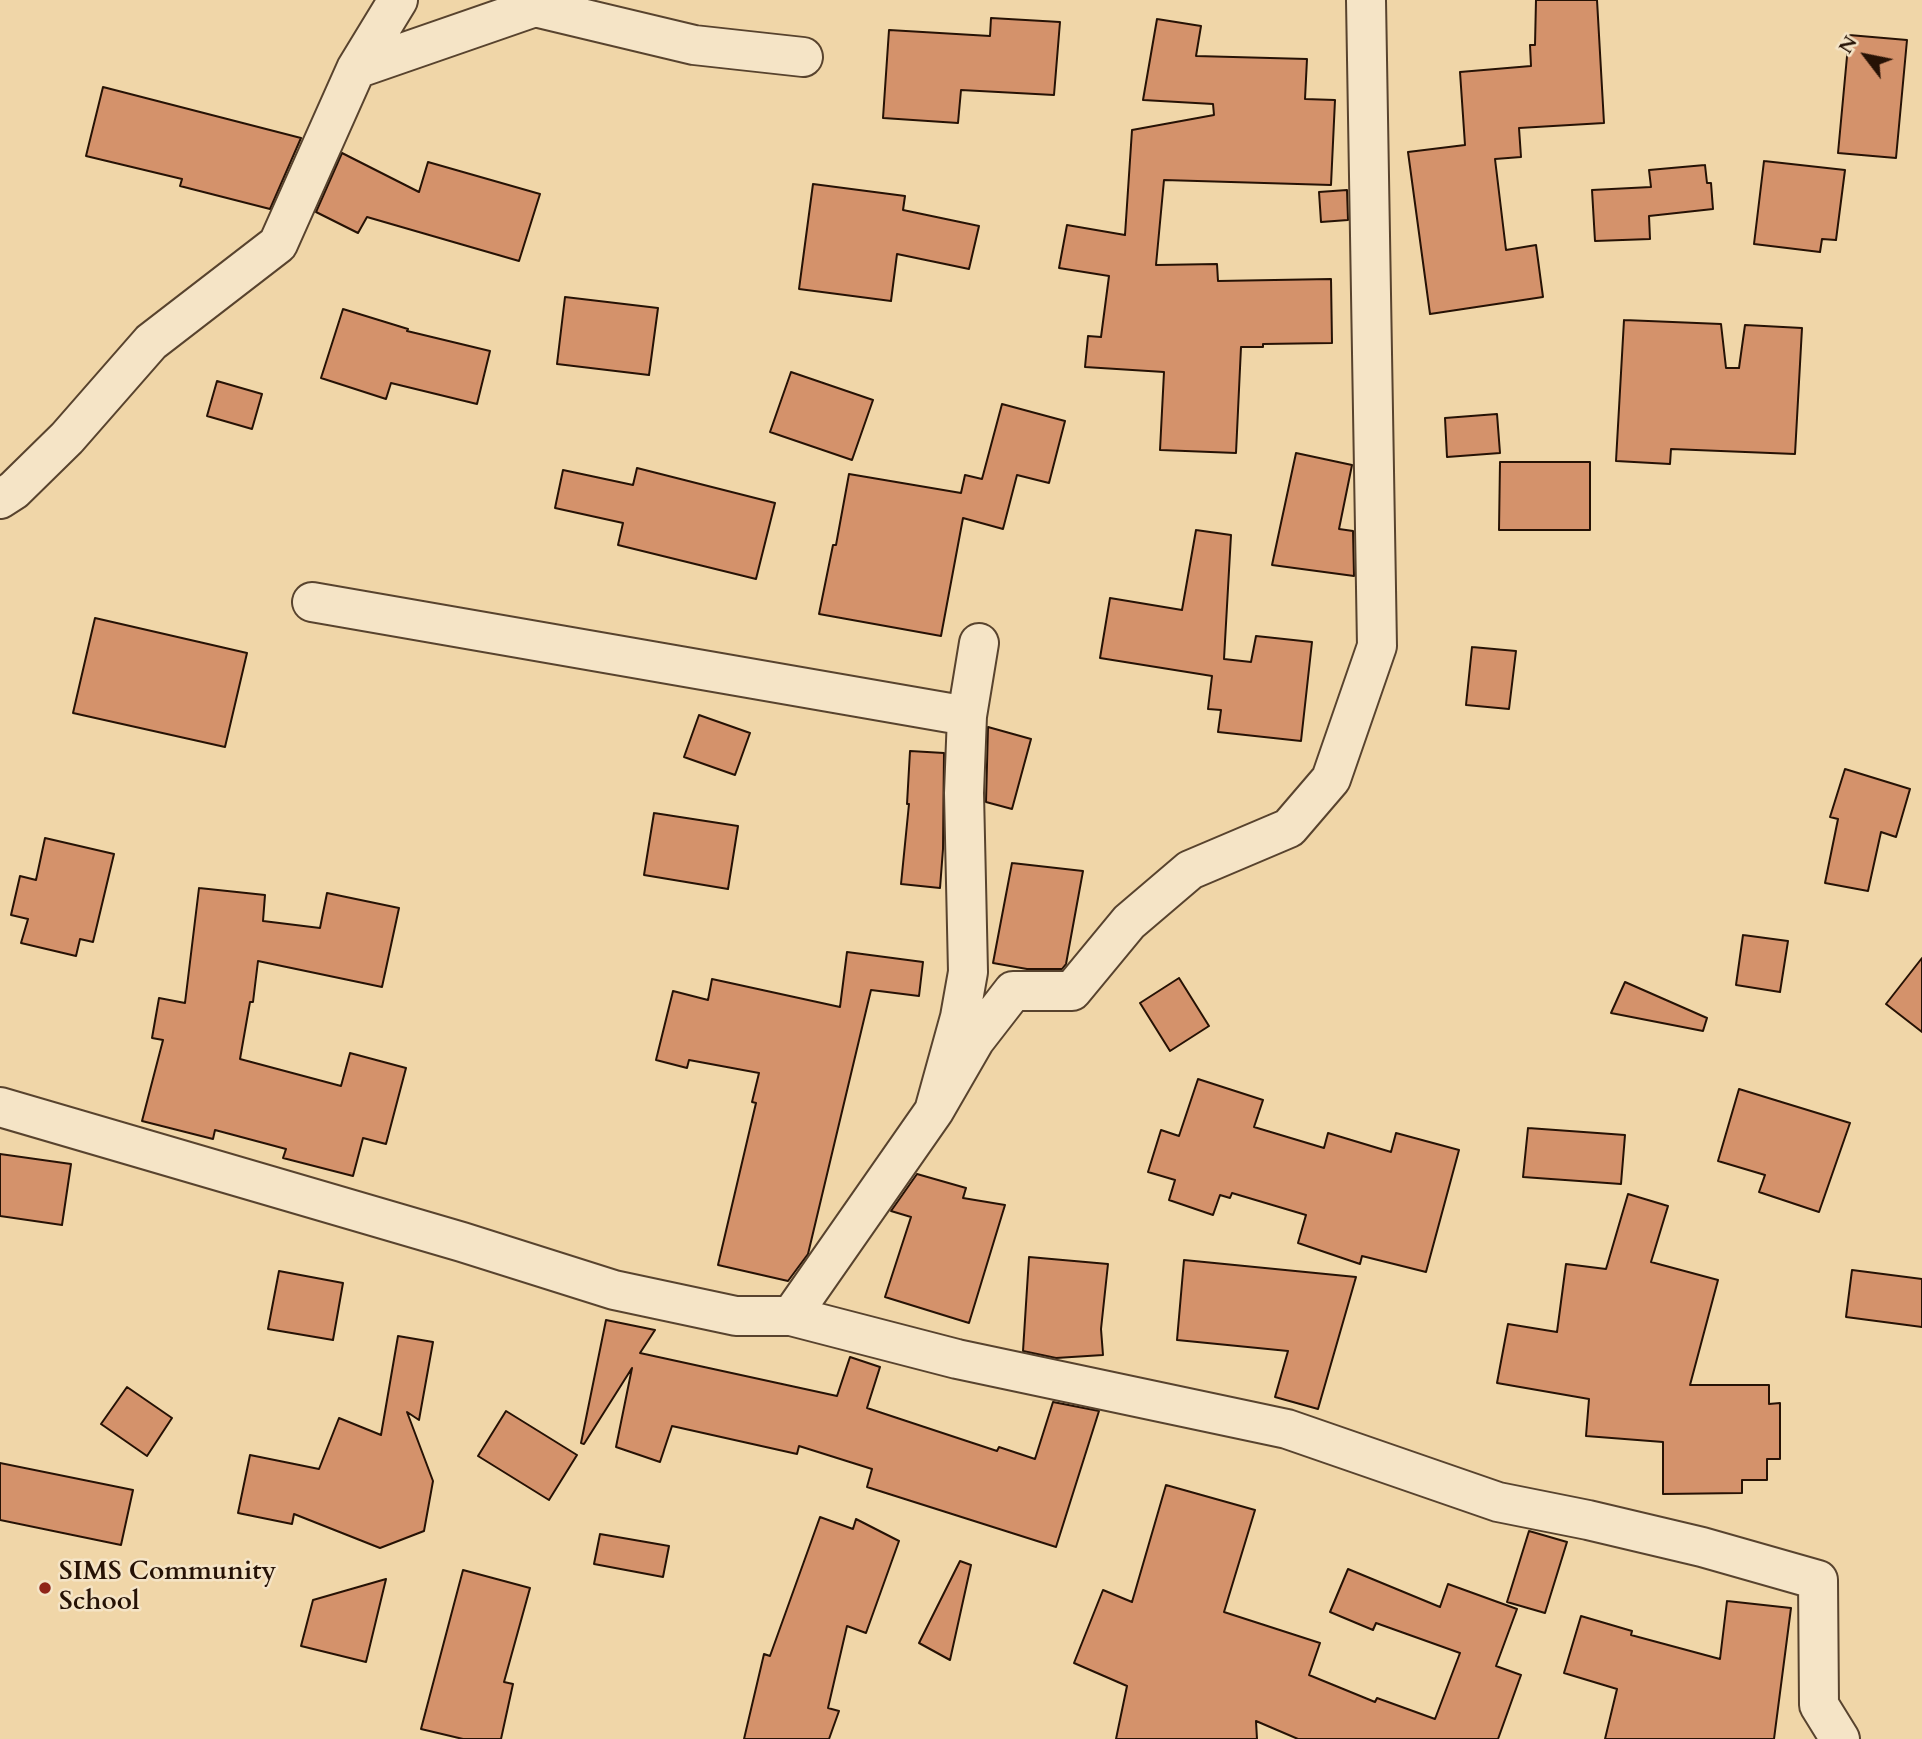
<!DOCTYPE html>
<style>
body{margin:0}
#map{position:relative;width:1922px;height:1739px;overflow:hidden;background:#f0d6a8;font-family:Cardo,serif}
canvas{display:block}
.north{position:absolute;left:1831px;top:21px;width:70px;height:70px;-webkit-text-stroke:5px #f5e4c6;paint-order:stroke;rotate:302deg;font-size:19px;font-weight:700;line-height:28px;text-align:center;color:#261205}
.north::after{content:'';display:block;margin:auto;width:24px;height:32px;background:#261205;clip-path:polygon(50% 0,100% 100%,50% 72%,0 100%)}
</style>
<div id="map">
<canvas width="1922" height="1739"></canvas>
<div class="north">N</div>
</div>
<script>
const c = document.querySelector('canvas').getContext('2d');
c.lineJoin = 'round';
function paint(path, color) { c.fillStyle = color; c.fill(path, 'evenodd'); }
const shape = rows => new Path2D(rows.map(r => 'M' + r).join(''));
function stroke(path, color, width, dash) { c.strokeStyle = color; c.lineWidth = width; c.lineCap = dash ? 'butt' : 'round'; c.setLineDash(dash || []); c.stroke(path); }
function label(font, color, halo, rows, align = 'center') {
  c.font = font + ' Cardo,serif'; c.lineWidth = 5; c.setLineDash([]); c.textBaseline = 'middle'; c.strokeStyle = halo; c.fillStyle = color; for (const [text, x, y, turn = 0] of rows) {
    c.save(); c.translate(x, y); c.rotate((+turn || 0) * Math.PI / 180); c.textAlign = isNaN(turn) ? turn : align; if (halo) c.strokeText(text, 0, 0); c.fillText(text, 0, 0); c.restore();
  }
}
const building = shape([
 [1536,0,1597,0,1604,123,1519,128,1521,157,1495,159,1506,250,1536,245,1543,297,1430,314,1408,152,1465,145,1460,72,1531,66,1530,45,1535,45,1536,0],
 [991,18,1060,22,1054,95,961,90,958,123,883,118,889,30,990,36,991,18],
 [1157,19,1201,26,1196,56,1307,59,1305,99,1335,100,1331,185,1164,180,1156,265,1217,264,1218,281,1331,279,1332,343,1263,344,1263,347,1241,347,1236,453,1160,450,1164,372,1085,367,1088,336,1101,337,1109,276,1059,268,1067,225,1125,235,1132,130,1214,115,1213,104,1143,100,1157,19],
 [1849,35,1907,40,1896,158,1838,153,1849,35],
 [103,87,301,138,270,209,180,186,182,179,86,156,103,87],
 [342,153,419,192,428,162,540,194,519,261,367,217,358,233,316,212,342,153],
 [1764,161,1845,170,1836,240,1822,239,1820,252,1754,244,1764,161],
 [1705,165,1707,183,1711,183,1713,209,1649,216,1650,239,1595,241,1592,190,1651,187,1649,170,1705,165],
 [813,184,905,196,903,210,979,226,969,269,897,254,891,301,799,289,813,184],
 [1347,190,1348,220,1321,222,1319,192,1347,190],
 [565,297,658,308,649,375,557,364,565,297],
 [343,309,408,329,407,331,490,351,477,404,391,383,386,399,321,378,343,309],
 [1624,320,1721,324,1726,368,1739,368,1745,325,1802,328,1795,454,1671,449,1670,464,1616,461,1624,320],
 [791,372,873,400,852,460,770,432,791,372],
 [217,381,262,394,252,429,207,416,217,381],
 [1002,404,1065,421,1049,483,1017,475,1003,529,963,518,941,636,819,614,833,545,836,545,849,474,961,493,965,475,982,479,1002,404],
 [1497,414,1500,453,1447,457,1445,418,1497,414],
 [1296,453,1352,465,1339,529,1353,531,1354,576,1272,565,1296,453],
 [1500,462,1590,462,1590,530,1499,530,1500,462],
 [637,468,775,503,756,579,618,545,623,523,555,508,563,470,633,485,637,468],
 [1196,530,1231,535,1224,659,1251,662,1256,636,1312,642,1301,741,1218,732,1221,710,1208,709,1212,676,1100,658,1110,598,1182,610,1196,530],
 [95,618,247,653,225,747,73,713,95,618],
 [1472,647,1516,651,1509,709,1466,705,1472,647],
 [699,715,750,733,735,775,684,757,699,715],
 [988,727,1031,739,1012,809,986,802,988,727],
 [910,751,944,753,943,849,940,888,901,884,909,804,907,804,910,751],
 [1845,769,1910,789,1896,837,1881,832,1868,891,1825,883,1838,819,1830,817,1845,769],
 [654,813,738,826,728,889,644,875,654,813],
 [45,838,114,854,93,942,80,939,76,956,21,943,28,919,11,915,20,876,36,880,45,838],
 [1012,863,1083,871,1066,964,1062,969,1027,969,993,963,1012,863],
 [199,888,265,895,263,921,320,928,327,893,399,908,382,987,258,961,253,1002,250,1002,240,1059,341,1086,350,1053,406,1068,386,1144,363,1138,353,1176,283,1158,286,1149,215,1130,213,1139,142,1121,163,1040,152,1038,159,998,185,1003,199,888],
 [1743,935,1788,941,1780,992,1736,985,1743,935],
 [847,952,923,962,919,996,871,990,808,1254,788,1281,718,1265,756,1103,752,1102,759,1073,689,1060,687,1068,656,1060,673,991,708,1000,712,979,840,1007,847,952],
 [1922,958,1922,1032,1886,1004,1922,958],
 [1179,978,1209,1026,1170,1051,1140,1003,1179,978],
 [1625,982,1707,1018,1703,1031,1611,1013,1625,982],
 [1198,1079,1263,1100,1254,1127,1324,1148,1328,1133,1391,1152,1396,1133,1459,1150,1426,1272,1362,1256,1360,1264,1298,1243,1306,1215,1232,1193,1230,1198,1220,1195,1213,1215,1169,1200,1175,1180,1148,1172,1161,1130,1179,1136,1198,1079],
 [1739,1089,1850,1123,1819,1212,1759,1192,1765,1175,1718,1161,1739,1089],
 [1528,1128,1625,1135,1621,1184,1523,1177,1528,1128],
 [0,1154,71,1164,62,1225,0,1216,0,1154],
 [917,1174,966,1188,963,1198,1005,1205,969,1323,885,1297,911,1217,891,1211,917,1174],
 [1628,1194,1668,1206,1651,1262,1718,1280,1690,1385,1769,1385,1769,1404,1780,1403,1780,1459,1767,1459,1767,1480,1742,1480,1742,1493,1663,1494,1663,1442,1586,1436,1589,1399,1497,1383,1508,1324,1557,1332,1566,1264,1606,1269,1628,1194],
 [1029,1257,1108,1264,1101,1329,1103,1355,1056,1358,1023,1351,1029,1257],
 [1184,1260,1356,1277,1318,1409,1275,1397,1288,1351,1177,1340,1184,1260],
 [1852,1270,1922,1279,1922,1327,1846,1317,1852,1270],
 [279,1271,343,1283,333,1340,268,1329,279,1271],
 [606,1320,655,1330,640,1353,837,1396,850,1357,880,1367,867,1408,997,1451,999,1447,1035,1459,1053,1402,1099,1411,1056,1547,867,1487,872,1469,799,1446,797,1454,672,1426,660,1462,616,1447,632,1368,584,1444,581,1443,606,1320],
 [398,1336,433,1342,419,1420,407,1412,433,1481,424,1531,380,1548,294,1514,292,1524,238,1513,250,1455,319,1469,339,1418,381,1435,398,1336],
 [127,1387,172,1418,147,1456,101,1424,127,1387],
 [506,1411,577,1455,549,1500,478,1456,506,1411],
 [0,1463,133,1490,121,1545,0,1520,0,1463],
 [1166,1485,1255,1510,1224,1612,1320,1643,1309,1675,1375,1702,1377,1698,1435,1719,1460,1653,1376,1623,1373,1630,1330,1612,1348,1569,1440,1607,1448,1584,1517,1609,1496,1666,1521,1675,1498,1739,1298,1739,1256,1721,1257,1739,1116,1739,1127,1686,1074,1663,1103,1590,1132,1602,1166,1485],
 [820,1517,853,1529,856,1519,899,1541,866,1633,847,1626,828,1708,839,1711,829,1739,744,1739,764,1654,770,1656,820,1517],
 [1529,1531,1567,1542,1545,1613,1507,1602,1529,1531],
 [600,1534,669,1546,663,1577,594,1564,600,1534],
 [960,1561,971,1565,950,1660,919,1643,960,1561],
 [463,1570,530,1588,504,1682,513,1684,501,1739,463,1739,421,1729,463,1570],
 [386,1579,366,1662,301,1646,313,1600,386,1579],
 [1727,1601,1791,1608,1774,1739,1605,1739,1617,1689,1564,1673,1581,1616,1632,1631,1631,1635,1720,1659,1727,1601]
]);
paint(building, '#d4926b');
stroke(building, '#261205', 2);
const minor = shape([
 [356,69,535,7,694,45,803,57],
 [0,499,14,490,67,438,151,342,278,244,356,69,398,0],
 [312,602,967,716],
 [0,1107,462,1242,614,1290,736,1316,791,1316,957,1359,1287,1429,1498,1502,1588,1520,1702,1547,1818,1580,1819,1705,1840,1739],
 [934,1111,975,1040,1013,991,1072,991,1129,922,1190,870,1289,828,1331,779,1377,646,1366,0],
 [791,1316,934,1111,960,1017,968,972,964,793,967,716,979,643]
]);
stroke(minor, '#58432e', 42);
stroke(minor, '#f5e4c6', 38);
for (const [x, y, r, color] of [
 [45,1588,7,"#8f2418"]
]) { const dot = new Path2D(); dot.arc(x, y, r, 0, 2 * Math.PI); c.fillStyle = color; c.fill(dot); stroke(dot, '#f5e4c6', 2.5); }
label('bold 26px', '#261205', '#f5e4c6', [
 ["SIMS Community",59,1573],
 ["School",59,1603]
], 'left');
</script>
